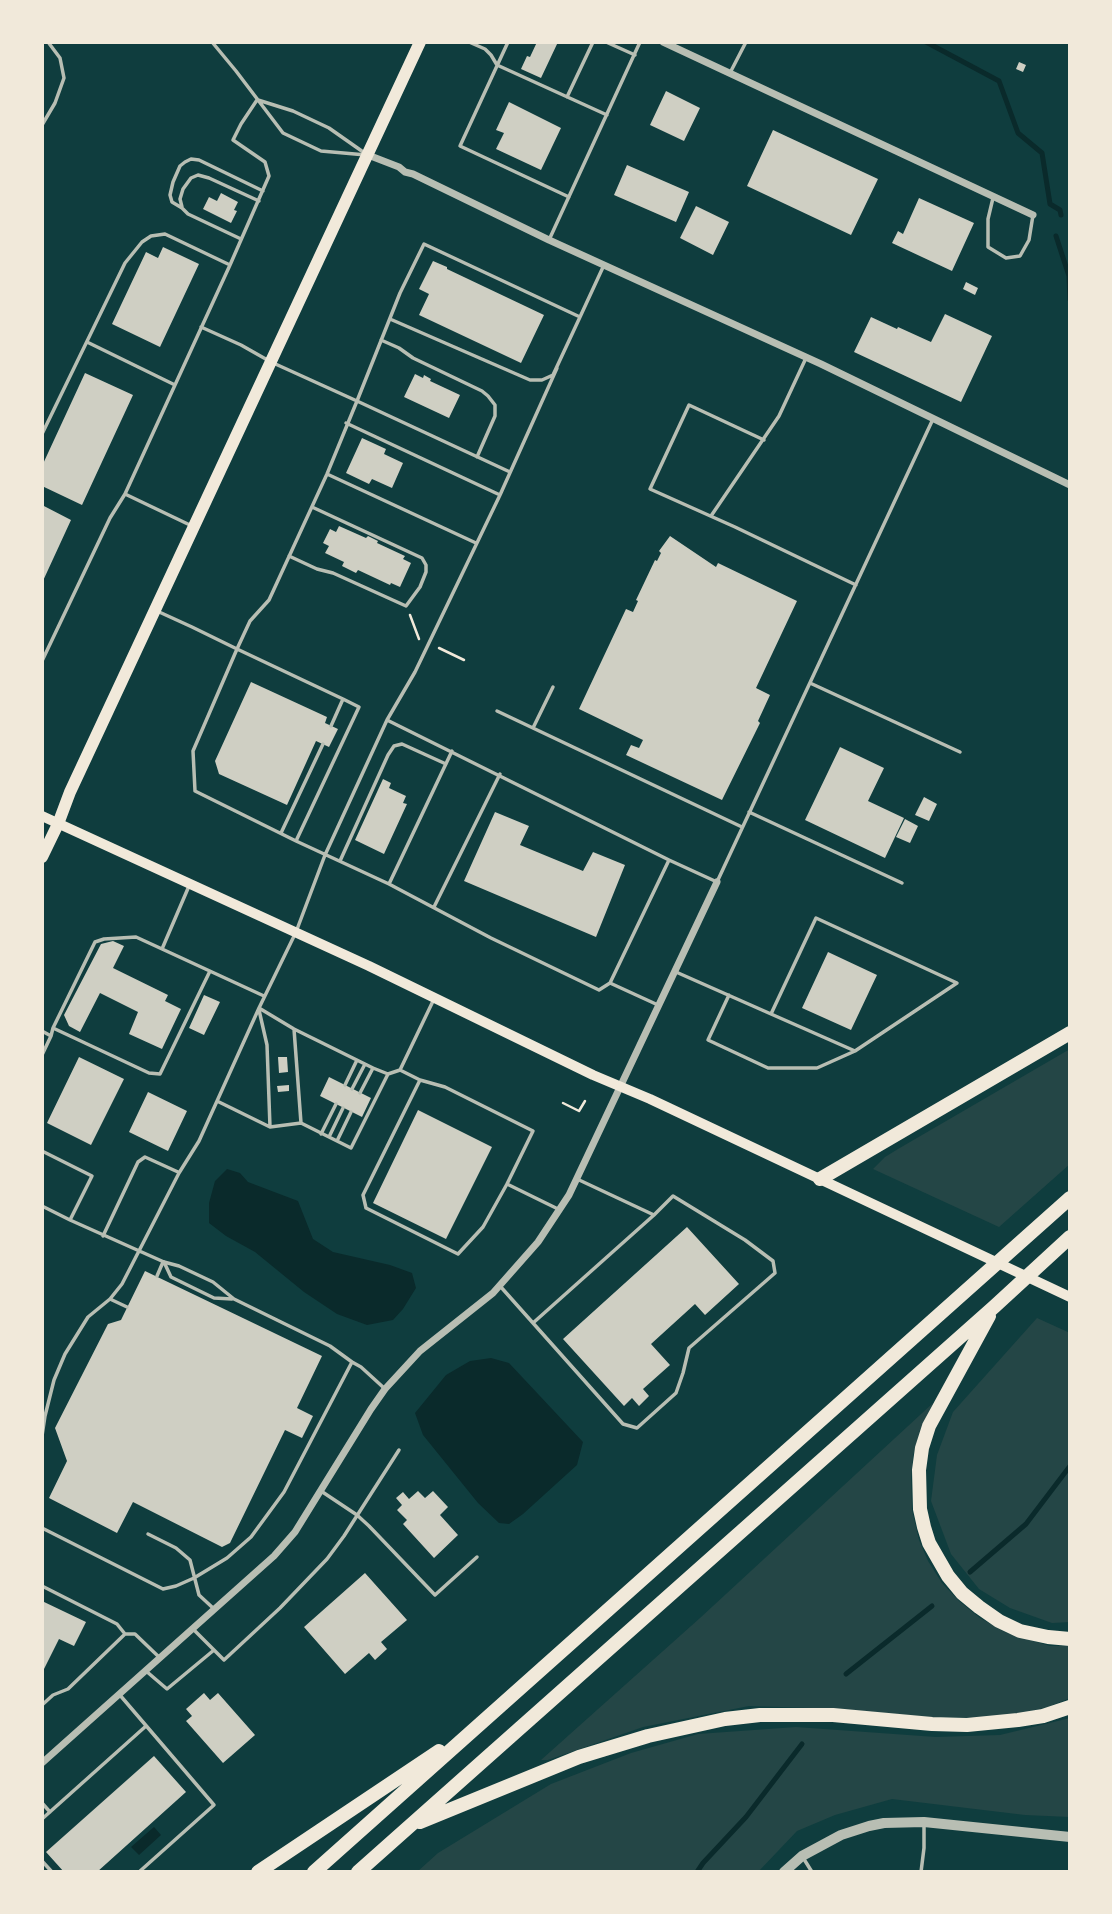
<!DOCTYPE html>
<style>
body{margin:0}
#map{position:relative;width:1112px;height:1914px;overflow:hidden;background:#0f3d3e;font-family:Inter,sans-serif}
canvas{display:block}
.frame{position:absolute;inset:0;border:44px solid #f1e9da;pointer-events:none}
</style>
<div id="map">
<canvas width="1112" height="1914"></canvas>
<div class="frame"></div>
</div>
<script>
const c = document.querySelector('canvas').getContext('2d');
c.lineJoin = 'round';
function paint(path, color) { c.fillStyle = color; c.fill(path, 'evenodd'); }
const shape = rows => new Path2D(rows.map(r => 'M' + r).join(''));
function stroke(path, color, width, dash) { c.strokeStyle = color; c.lineWidth = width; c.lineCap = dash ? 'butt' : 'round'; c.setLineDash(dash || []); c.stroke(path); }
paint(shape([
 [1070,1049,1070,1164,999,1227,873,1169,885,1157,898,1149],
 [1037,1318,1070,1333,1070,1622,1052,1623,1010,1608,979,1589,951,1554,931,1501,937,1455,953,1412],
 [933,1403,920,1430,913,1456,911,1478,912,1510,919,1540,928,1561,942,1583,959,1601,980,1618,1007,1633,1050,1646,1070,1646,1070,1698,1048,1707,1018,1714,982,1718,928,1717,843,1709,749,1706,643,1727,548,1760,541,1760,700,1618],
 [1070,1718,1070,1817,1025,1815,892,1799,835,1815,797,1831,758,1872,417,1872,438,1853,551,1784,631,1753,698,1734,796,1727,936,1737,1000,1735]
]), '#244646');
paint(shape([
 [227,1169,240,1173,248,1182,298,1201,313,1239,333,1252,390,1265,412,1273,416,1288,403,1309,393,1320,367,1325,337,1314,304,1292,255,1252,226,1236,209,1223,209,1203,215,1181],
 [491,1358,509,1363,583,1442,577,1465,523,1514,509,1524,499,1523,478,1503,423,1435,415,1413,446,1375,470,1361],
 [154,1827,161,1835,139,1855,131,1847]
]), '#0a2a2b');
stroke(shape([
 [926,42,999,81,1018,133,1042,153,1050,204,1060,210,1061,215],
 [1056,236,1069,276,1070,300],
 [970,1572,1026,1524,1070,1466],
 [846,1674,932,1606],
 [697,1872,703,1863,746,1817,802,1744]
]), '#0a2a2b', 5);
paint(shape([
 [537,42,558,42,541,78,521,69,527,56,530,57],
 [1019,62,1026,65,1023,72,1016,69],
 [666,91,700,108,684,141,650,125],
 [509,102,561,128,541,170,496,149,504,133,496,130],
 [773,130,878,179,851,235,747,186],
 [627,165,689,192,676,222,614,195],
 [221,193,238,202,234,210,237,211,231,223,203,209,209,197,217,201],
 [919,198,974,223,952,271,892,243,898,231,903,234],
 [696,206,729,222,713,255,680,238],
 [163,247,199,264,160,347,112,324,146,252,158,258],
 [433,261,447,267,447,269,544,315,521,363,419,315,429,294,419,289],
 [966,282,978,288,975,295,963,289],
 [945,314,992,336,961,402,854,352,871,317,897,329,898,327,931,342],
 [85,373,133,395,82,505,42,486,42,466],
 [415,374,423,378,424,375,431,379,430,381,460,395,449,418,404,397],
 [362,438,386,449,384,454,403,463,392,488,372,479,369,484,346,473],
 [42,505,71,520,42,583],
 [339,526,366,538,368,536,378,541,377,543,405,556,403,559,411,563,400,587,391,583,390,585,358,570,356,573,342,566,344,562,325,553,329,546,323,543,330,529,336,532],
 [670,536,716,567,718,563,797,601,756,688,770,695,758,721,760,723,722,800,626,755,631,745,639,748,643,740,579,709,626,609,633,612,638,601,636,600,655,560,657,561,661,553,659,551],
 [251,682,327,717,325,723,338,729,329,747,316,741,287,805,219,774,215,761],
 [840,747,884,768,868,801,904,818,885,858,805,820],
 [383,779,391,783,389,788,406,796,403,803,407,804,384,854,355,840],
 [924,797,937,804,929,821,915,815],
 [495,812,529,826,520,845,583,871,593,852,625,865,596,937,464,881],
 [905,819,918,826,910,843,896,837],
 [113,941,124,946,113,968,168,995,165,1001,181,1009,162,1049,129,1034,138,1012,100,993,80,1032,69,1026,64,1015,101,944],
 [828,952,877,975,851,1030,802,1008],
 [204,995,220,1002,204,1035,189,1028],
 [79,1057,124,1079,91,1145,47,1123],
 [278,1057,287,1057,288,1072,279,1073],
 [329,1077,371,1098,362,1117,320,1096],
 [289,1085,289,1091,278,1092,277,1086],
 [148,1092,187,1111,168,1151,129,1132],
 [418,1110,492,1147,446,1239,373,1203],
 [687,1227,739,1284,705,1315,695,1304,651,1344,670,1365,643,1389,649,1396,639,1406,632,1398,624,1406,563,1339],
 [145,1271,322,1356,297,1408,313,1416,302,1438,285,1430,230,1543,222,1547,133,1502,117,1533,49,1498,67,1461,55,1428,108,1324,121,1320],
 [418,1491,425,1498,433,1491,448,1507,440,1515,458,1535,434,1558,403,1524,407,1520,397,1510,402,1505,396,1498,403,1492,409,1499],
 [365,1573,407,1620,381,1642,387,1649,375,1660,369,1653,345,1674,304,1627],
 [42,1601,86,1622,74,1646,59,1639,42,1673],
 [204,1693,210,1700,218,1693,255,1735,223,1763,186,1721,192,1716,186,1709],
 [154,1756,186,1792,97,1872,64,1872,46,1852]
]), '#cfcfc3');
stroke(shape([
 [410,615,419,639],
 [439,648,464,660],
 [563,1103,579,1111,585,1101]
]), '#f1e9da', 2.5);
stroke(shape([
 [212,42,236,71,283,133,321,151,366,155],
 [469,42,485,49,491,55,497,65,607,115],
 [508,42,460,146,569,197],
 [606,42,635,55],
 [731,71,746,42],
 [567,97,593,42],
 [258,100,293,111,329,128,366,154],
 [42,125,55,103,64,78,60,58,48,42],
 [993,198,988,219,988,247,1006,258,1020,256,1029,240,1033,215],
 [182,207,180,199,183,189,191,178,198,175,209,178,259,201],
 [241,239,188,214,182,208,172,202,170,195,173,182,180,166,185,162,191,159,199,160,263,191],
 [549,240,640,42],
 [230,265,269,176,265,162,233,140,241,124,257,100],
 [390,319,530,380,542,380,553,375,580,317],
 [381,340,399,348,413,358,482,391,488,396,495,405,495,416,477,457],
 [87,342,175,385],
 [346,423,500,495],
 [42,434,125,263,142,242,151,236,165,234,230,265,125,494],
 [764,440,689,405,650,489,735,527,856,585],
 [510,472,357,401,400,293,424,244,580,317,604,265],
 [327,474,476,543],
 [711,516,779,416,806,358],
 [289,556,317,569,333,573,406,606,420,587,426,572,426,565,422,558,312,507],
 [157,611,192,627,237,649,343,699,359,707,296,841,195,791,193,751,237,649,250,621,269,600,327,474,357,401,271,362,241,345,201,327],
 [42,661,110,518,125,494,192,526],
 [810,683,960,752],
 [497,711,742,827],
 [331,726,343,699],
 [533,728,553,687],
 [749,812,902,883],
 [281,833,323,744],
 [296,841,389,884,491,938,599,990,610,983,669,860,387,720],
 [669,860,717,882,933,419],
 [340,861,388,755,394,746,402,744,446,764],
 [389,884,452,751],
 [434,907,500,774],
 [162,949,189,886],
 [676,972,771,1014,816,918,957,983,855,1051,817,1068,768,1068,708,1040,729,995],
 [610,983,658,1005],
 [259,1008,294,1029,373,1068,388,1074,400,1070],
 [259,1010,267,1045,270,1127],
 [771,1014,855,1051],
 [53,1028,149,1073,160,1074,210,971],
 [294,1029,301,1123],
 [42,1031,51,1036],
 [42,1055,51,1036,53,1028,95,942,104,939,136,937,264,996],
 [420,1080,400,1070,434,999],
 [345,1085,357,1060],
 [352,1089,365,1064],
 [360,1093,373,1068],
 [217,1101,270,1127,301,1123,351,1148,388,1074],
 [321,1134,336,1104],
 [329,1137,343,1108],
 [337,1141,351,1112],
 [42,1151,92,1176,70,1220,42,1206],
 [507,1184,533,1131,445,1087,420,1080,363,1195,366,1208,458,1254,483,1227,507,1184,558,1209],
 [70,1220,164,1262,179,1266,213,1282,234,1299,330,1346,352,1362],
 [103,1236,138,1162,145,1157,178,1172],
 [164,1262,171,1277,214,1298,232,1299],
 [157,1276,163,1262],
 [500,1286,623,1424,637,1428,676,1393,683,1373,689,1348,775,1273,773,1261,745,1240,673,1196,654,1215,577,1179],
 [110,1299,127,1307],
 [533,1323,654,1215],
 [42,1436,45,1416,54,1380,65,1354,88,1317,110,1299,122,1284,179,1173,199,1141,259,1008,296,932,325,855,387,720,415,672,500,495,557,368],
 [321,1491,357,1515,369,1526,435,1595,477,1557],
 [42,1528,163,1589,176,1586,194,1578,227,1558,251,1537,284,1492,352,1362,361,1367,384,1388],
 [148,1534,176,1548,190,1560,199,1595,213,1608],
 [42,1586,117,1624,125,1634],
 [193,1629,224,1660,280,1608,327,1559,344,1536,399,1450],
 [146,1671,167,1689,214,1650],
 [119,1694,214,1805,139,1872],
 [42,1705,53,1695,68,1689,125,1634,135,1634,160,1658],
 [42,1803,50,1812],
 [42,1819,146,1726],
 [802,1856,812,1872],
 [42,1861,52,1872],
 [921,1872,924,1848,924,1825]
]), '#b8beb3', 3.5);
stroke(shape([
 [663,42,1033,215],
 [368,155,399,167,405,172,413,174,549,240,821,364,1070,485],
 [42,1763,274,1556,295,1532,371,1409,385,1389,420,1351,493,1293,538,1242,569,1195,717,882]
]), '#b8beb3', 7);
stroke(shape([
 [784,1872,802,1856,841,1835,869,1826,884,1823,924,1822,1070,1837]
]), '#b8beb3', 10);
stroke(shape([
 [42,816,369,966,593,1075,650,1099,1070,1297]
]), '#f1e9da', 10);
stroke(shape([
 [42,857,58,824,70,792,420,42]
]), '#f1e9da', 12);
stroke(shape([
 [820,1179,1070,1033],
 [989,1316,929,1426,922,1448,919,1470,920,1509,924,1527,929,1543,948,1576,962,1593,979,1607,999,1621,1020,1631,1048,1637,1070,1639],
 [420,1822,579,1757,648,1736,725,1719,760,1715,833,1715,932,1724,967,1725,1018,1720,1043,1716,1070,1707],
 [258,1872,439,1751],
 [314,1872,1070,1198],
 [358,1872,995,1306,1070,1237]
]), '#f1e9da', 14);
</script>
